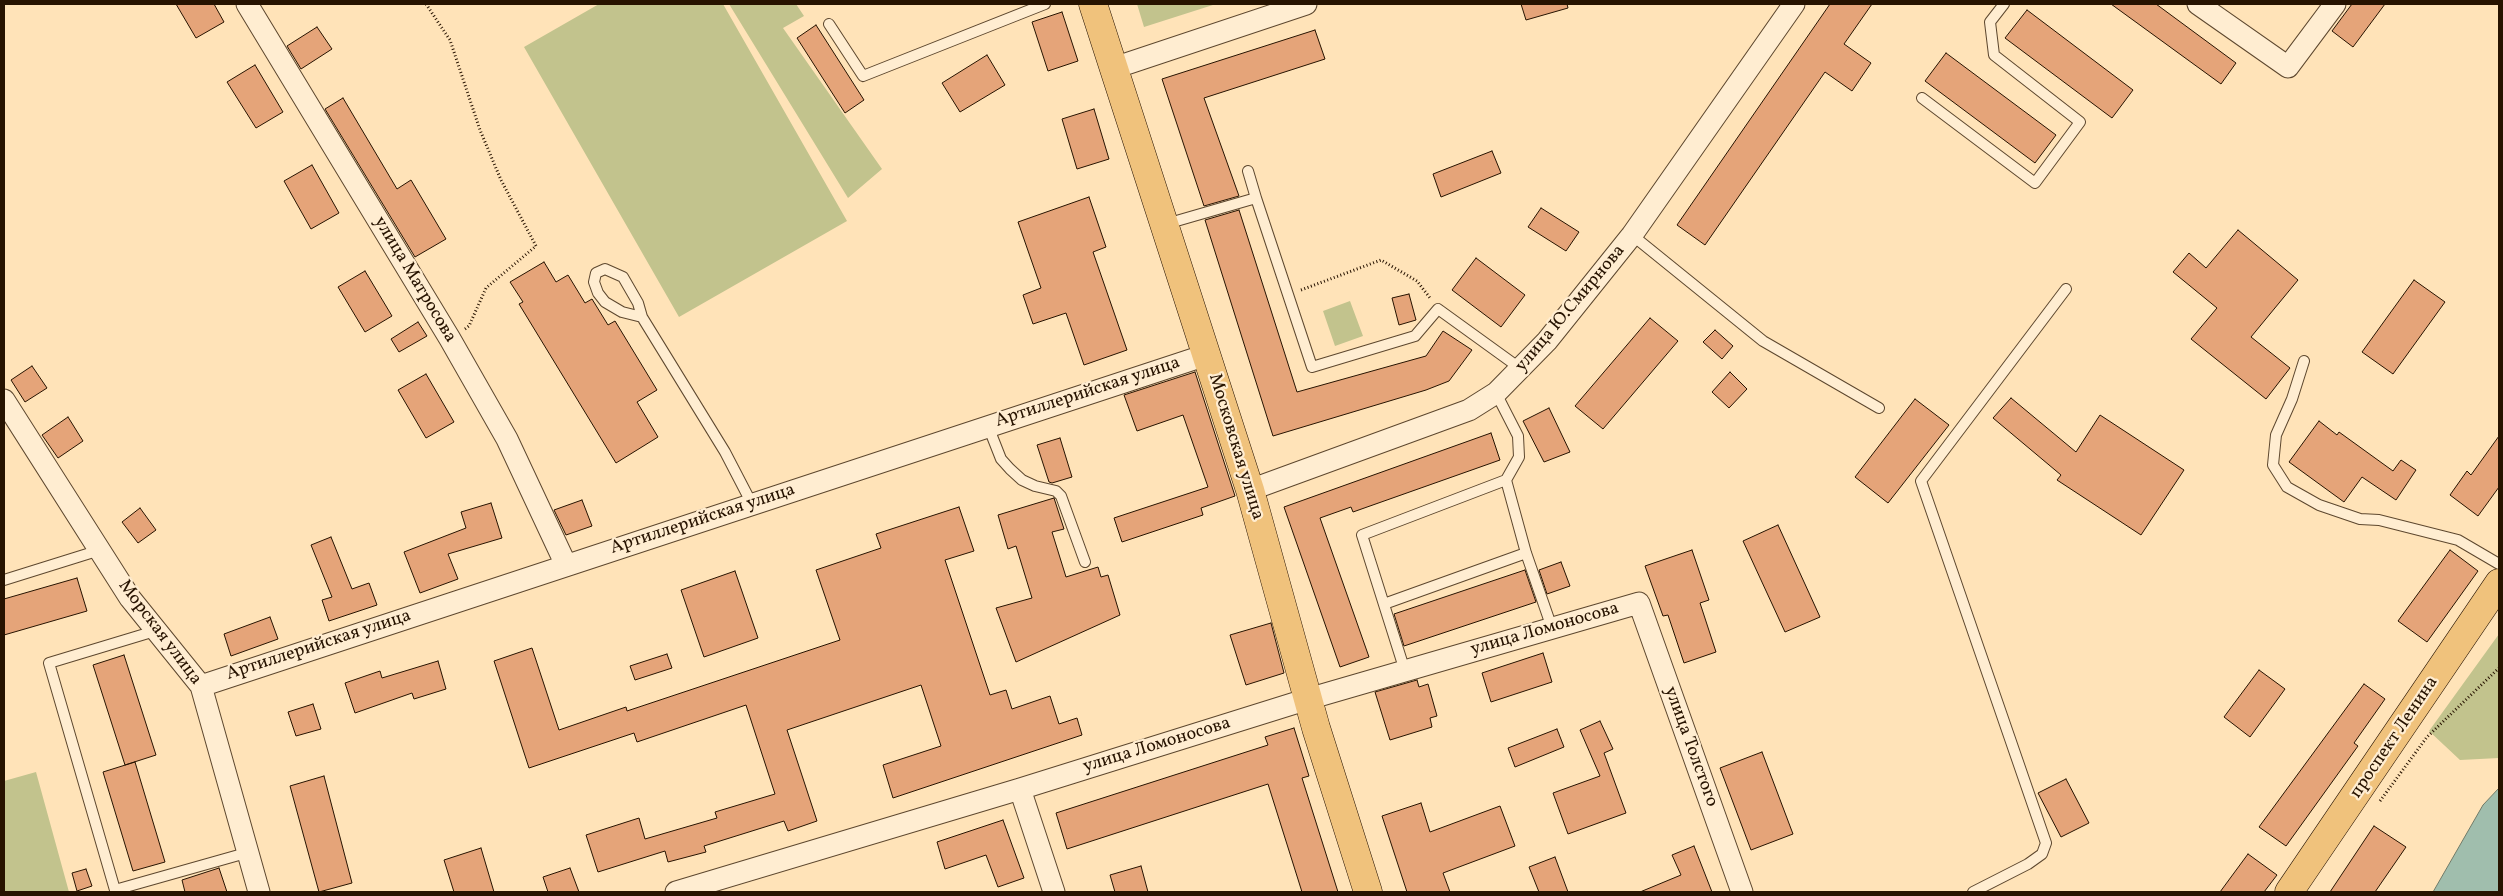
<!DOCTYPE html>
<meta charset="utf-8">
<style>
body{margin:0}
#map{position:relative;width:2503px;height:896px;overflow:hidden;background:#ffe3b8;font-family:Vollkorn,serif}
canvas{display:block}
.frame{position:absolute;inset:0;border:5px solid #271300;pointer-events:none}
</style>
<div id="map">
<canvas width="2503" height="896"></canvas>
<div class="frame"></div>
</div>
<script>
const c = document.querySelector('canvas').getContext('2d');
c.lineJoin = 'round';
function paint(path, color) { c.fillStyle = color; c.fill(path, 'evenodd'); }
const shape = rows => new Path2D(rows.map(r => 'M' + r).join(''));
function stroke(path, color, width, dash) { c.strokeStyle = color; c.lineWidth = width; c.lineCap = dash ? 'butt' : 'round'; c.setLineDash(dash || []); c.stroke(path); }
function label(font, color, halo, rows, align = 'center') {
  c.font = font + ' Vollkorn,serif'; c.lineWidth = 4.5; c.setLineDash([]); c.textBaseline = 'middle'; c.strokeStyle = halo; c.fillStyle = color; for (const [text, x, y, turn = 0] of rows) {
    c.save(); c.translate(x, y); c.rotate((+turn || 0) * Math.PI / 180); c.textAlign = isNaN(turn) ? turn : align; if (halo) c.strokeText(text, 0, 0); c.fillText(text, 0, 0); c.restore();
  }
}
paint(shape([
 [599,4,723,4,847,221,679,317,524,47],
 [729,4,796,4,804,16,783,28,882,169,848,198],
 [1137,4,1216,4,1144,27],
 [1350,301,1363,336,1335,346,1323,311],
 [2499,634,2499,758,2460,760,2429,731],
 [36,772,69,892,4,892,4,781]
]), '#c2c38d');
const water = shape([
 [2499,788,2499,892,2433,892,2483,805,2499,788]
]);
paint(water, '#a0bead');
stroke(water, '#707a68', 1);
const building = shape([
 [176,4,214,4,224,22,196,38,176,4],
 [1521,4,1567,4,1568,8,1526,20,1521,4],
 [1830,4,1872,4,1844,44,1871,63,1852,91,1825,72,1705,245,1677,225,1830,4],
 [2111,4,2156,4,2236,63,2221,84,2111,4],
 [2352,4,2385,4,2353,47,2332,31,2352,4],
 [2027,10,2133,90,2112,118,2005,38,2027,10],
 [1062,12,1078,61,1048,71,1032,22,1062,12],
 [816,25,864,100,845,113,797,38,816,25],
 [317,27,332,49,301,69,287,46,317,27],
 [1315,30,1325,59,1204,98,1239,196,1204,206,1162,79,1315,30],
 [1946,53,2056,135,2035,163,1925,81,1946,53],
 [987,55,1005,85,960,112,942,83,987,55],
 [255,65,283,112,256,128,227,82,255,65],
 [343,98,397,189,411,180,446,239,415,257,325,109,343,98],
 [1094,109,1109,159,1077,169,1062,119,1094,109],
 [1492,151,1501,173,1441,197,1433,174,1492,151],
 [312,165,339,213,311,229,284,181,312,165],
 [1089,197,1106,247,1093,252,1127,350,1084,365,1066,313,1033,324,1023,295,1041,288,1018,222,1089,197],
 [1541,208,1579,232,1566,251,1528,227,1541,208],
 [1239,210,1297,392,1426,356,1443,331,1472,350,1449,381,1426,390,1273,436,1205,220,1239,210],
 [2238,230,2298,280,2251,337,2290,368,2266,399,2191,339,2217,308,2173,272,2189,253,2206,268,2238,230],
 [1476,258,1525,295,1501,327,1452,290,1476,258],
 [544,262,556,282,568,275,585,303,592,299,608,325,615,321,657,390,637,402,658,437,616,463,519,304,523,302,510,282,544,262],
 [365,271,392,316,365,332,338,287,365,271],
 [2414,280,2445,302,2393,374,2362,352,2414,280],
 [1409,294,1416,320,1399,325,1392,298,1409,294],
 [1650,318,1678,341,1603,429,1575,406,1650,318],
 [418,322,427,336,399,352,391,339,418,322],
 [1715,330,1733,346,1722,359,1703,342,1715,330],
 [32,366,47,388,25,402,11,380,32,366],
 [1195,372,1235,496,1201,508,1203,515,1122,542,1114,518,1208,487,1183,415,1137,431,1124,395,1195,372],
 [1730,372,1747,389,1729,408,1712,392,1730,372],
 [426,374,454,422,426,438,398,390,426,374],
 [2011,398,2076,452,2100,415,2184,470,2141,535,2057,480,2061,475,1993,418,2011,398],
 [1915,399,1949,425,1888,503,1855,477,1915,399],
 [1549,408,1570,452,1544,462,1523,421,1549,408],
 [68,417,83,441,58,458,42,435,68,417],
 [2319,421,2337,435,2339,432,2393,471,2401,460,2416,470,2396,500,2362,477,2344,502,2289,462,2319,421],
 [1491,433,1500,460,1353,512,1351,507,1320,518,1369,657,1340,667,1284,507,1491,433],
 [2499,436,2499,487,2478,516,2450,495,2467,471,2471,475,2499,436],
 [1060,438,1072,477,1052,483,1049,482,1037,445,1060,438],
 [1054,498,1064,529,1052,532,1066,577,1098,567,1101,577,1108,575,1120,615,1016,662,996,608,1032,598,1016,546,1008,549,998,515,1054,498],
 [582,500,592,526,566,535,554,510,582,500],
 [491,503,502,538,448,554,458,579,420,593,404,552,466,528,461,512,491,503],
 [959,507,974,551,945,560,990,695,1006,690,1012,709,1050,696,1059,724,1077,718,1082,735,893,798,883,765,941,746,921,685,787,730,817,821,788,831,784,821,704,846,706,852,668,862,665,851,598,872,586,835,639,818,645,839,717,818,715,812,775,794,746,705,637,742,634,733,529,768,494,661,532,648,559,730,626,707,627,711,840,640,816,570,881,548,876,534,959,507],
 [140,508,156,530,138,543,122,522,140,508],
 [1778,525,1820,617,1785,632,1743,541,1778,525],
 [331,537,352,589,369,583,377,605,329,621,322,600,332,597,311,545,331,537],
 [1692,550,1709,600,1700,603,1716,652,1684,663,1668,615,1663,616,1645,566,1692,550],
 [2450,550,2478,571,2427,642,2398,621,2450,550],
 [1561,562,1570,586,1547,594,1539,570,1561,562],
 [1525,570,1536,602,1404,646,1394,614,1525,570],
 [735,571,758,638,704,657,681,590,735,571],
 [77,578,87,611,4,635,4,599,77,578],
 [270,617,278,639,231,656,224,634,270,617],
 [1271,623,1284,673,1246,685,1230,635,1271,623],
 [1543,653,1552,682,1491,702,1482,673,1543,653],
 [667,654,672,668,635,680,630,666,667,654],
 [124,655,156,755,125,765,93,665,124,655],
 [438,661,446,689,414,699,412,693,355,713,345,683,380,671,382,678,438,661],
 [2259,670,2285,689,2250,737,2224,717,2259,670],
 [1417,680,1419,687,1428,684,1437,716,1430,718,1432,727,1390,740,1375,692,1417,680],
 [2364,684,2385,699,2354,743,2358,746,2286,846,2259,827,2364,684],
 [313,704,321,729,296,736,288,712,313,704],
 [1600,721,1613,749,1604,753,1626,813,1568,834,1553,793,1600,776,1580,730,1600,721],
 [1294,728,1309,776,1302,778,1338,892,1302,892,1268,784,1067,849,1056,813,1268,745,1265,737,1294,728],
 [1557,729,1564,747,1515,767,1508,748,1557,729],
 [1762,752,1793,834,1751,850,1720,768,1762,752],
 [135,762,165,862,133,871,103,772,135,762],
 [324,776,352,883,319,892,290,786,324,776],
 [2066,779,2089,823,2061,837,2038,793,2066,779],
 [1421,803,1430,832,1500,806,1515,846,1443,873,1450,892,1407,892,1382,816,1421,803],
 [1003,820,1024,878,998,887,986,855,945,869,937,842,1003,820],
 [2374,826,2406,847,2375,892,2330,892,2374,826],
 [1694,846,1712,892,1640,892,1681,875,1672,855,1694,846],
 [481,848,494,892,454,892,444,860,481,848],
 [2248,854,2277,875,2264,892,2220,892,2248,854],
 [1555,857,1568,892,1539,892,1529,867,1555,857],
 [1141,866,1148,892,1115,892,1110,875,1141,866],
 [219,868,227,892,185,892,182,880,219,868],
 [570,868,579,892,548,892,543,877,570,868],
 [86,869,92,886,77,891,72,873,86,869]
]);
paint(building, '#e5a479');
stroke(building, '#271300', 1);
const service = shape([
 [829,24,863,76,1045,4],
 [1922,98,2035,183,2080,122,1994,55,1990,22,2004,4],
 [1248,171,1256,198],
 [1166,224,1256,198,1312,367,1415,336,1438,309,1521,369],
 [1632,235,1763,341,1879,408],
 [642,317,638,303,623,277,605,269,596,273,594,282,598,293,605,302,622,312,642,317,725,452,752,504],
 [2304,361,2292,399,2276,435,2273,465,2287,487,2319,505,2360,519,2379,520,2458,540,2499,564],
 [1496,393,1518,436,1519,457,1506,480,1526,553,1552,628],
 [988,426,1001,459,1010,469,1022,480,1035,486,1056,491,1061,496,1085,562],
 [4,580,100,550],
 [1384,604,1526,553],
 [155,631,49,663,115,890,246,853],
 [1405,671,1362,535,1506,480],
 [1973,892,2028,864,2042,854,2046,843,1921,481,2066,289]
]);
const minor = shape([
 [247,4,450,339,507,439,566,565],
 [2198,4,2288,67,2335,4],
 [1114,68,1306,4],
 [4,400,130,598,201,686,259,892],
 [1250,490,1469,410,1496,393,1547,341,1632,235,1794,4],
 [201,686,1206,355],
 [1020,789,1054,892],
 [676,892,1020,789,1308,699,1639,603,1742,892]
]);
const primary = shape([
 [1093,4,1250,490,1316,728,1368,892],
 [2289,892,2499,583]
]);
stroke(service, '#5d472e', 12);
stroke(minor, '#5d472e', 23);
stroke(primary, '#271300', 29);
stroke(shape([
 [426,4,450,40,480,130,501,180,536,246,486,288,469,326,465,329],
 [1301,290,1381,260,1417,281,1430,298],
 [2380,801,2427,737,2499,668]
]), '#271300', 3, [1, 2.5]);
stroke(service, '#ffedd1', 10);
stroke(minor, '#ffedd1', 21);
stroke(primary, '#f0c27c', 28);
label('18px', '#271300', '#ffedd1', [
 ["улица Матросова",414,280,59],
 ["улица Ю.Смирнова",1571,309,-50],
 ["Артиллерийская улица",1088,393,-18],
 ["Московская улица",1235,447,73],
 ["Артиллерийская улица",703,520,-18],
 ["улица Ломоносова",1545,630,-16],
 ["Морская улица",159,633,53],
 ["Артиллерийская улица",319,646,-18],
 ["проспект Ленина",2395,738,-56],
 ["улица Ломоносова",1157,746,-17],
 ["улица Толстого",1690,747,70]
]);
</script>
